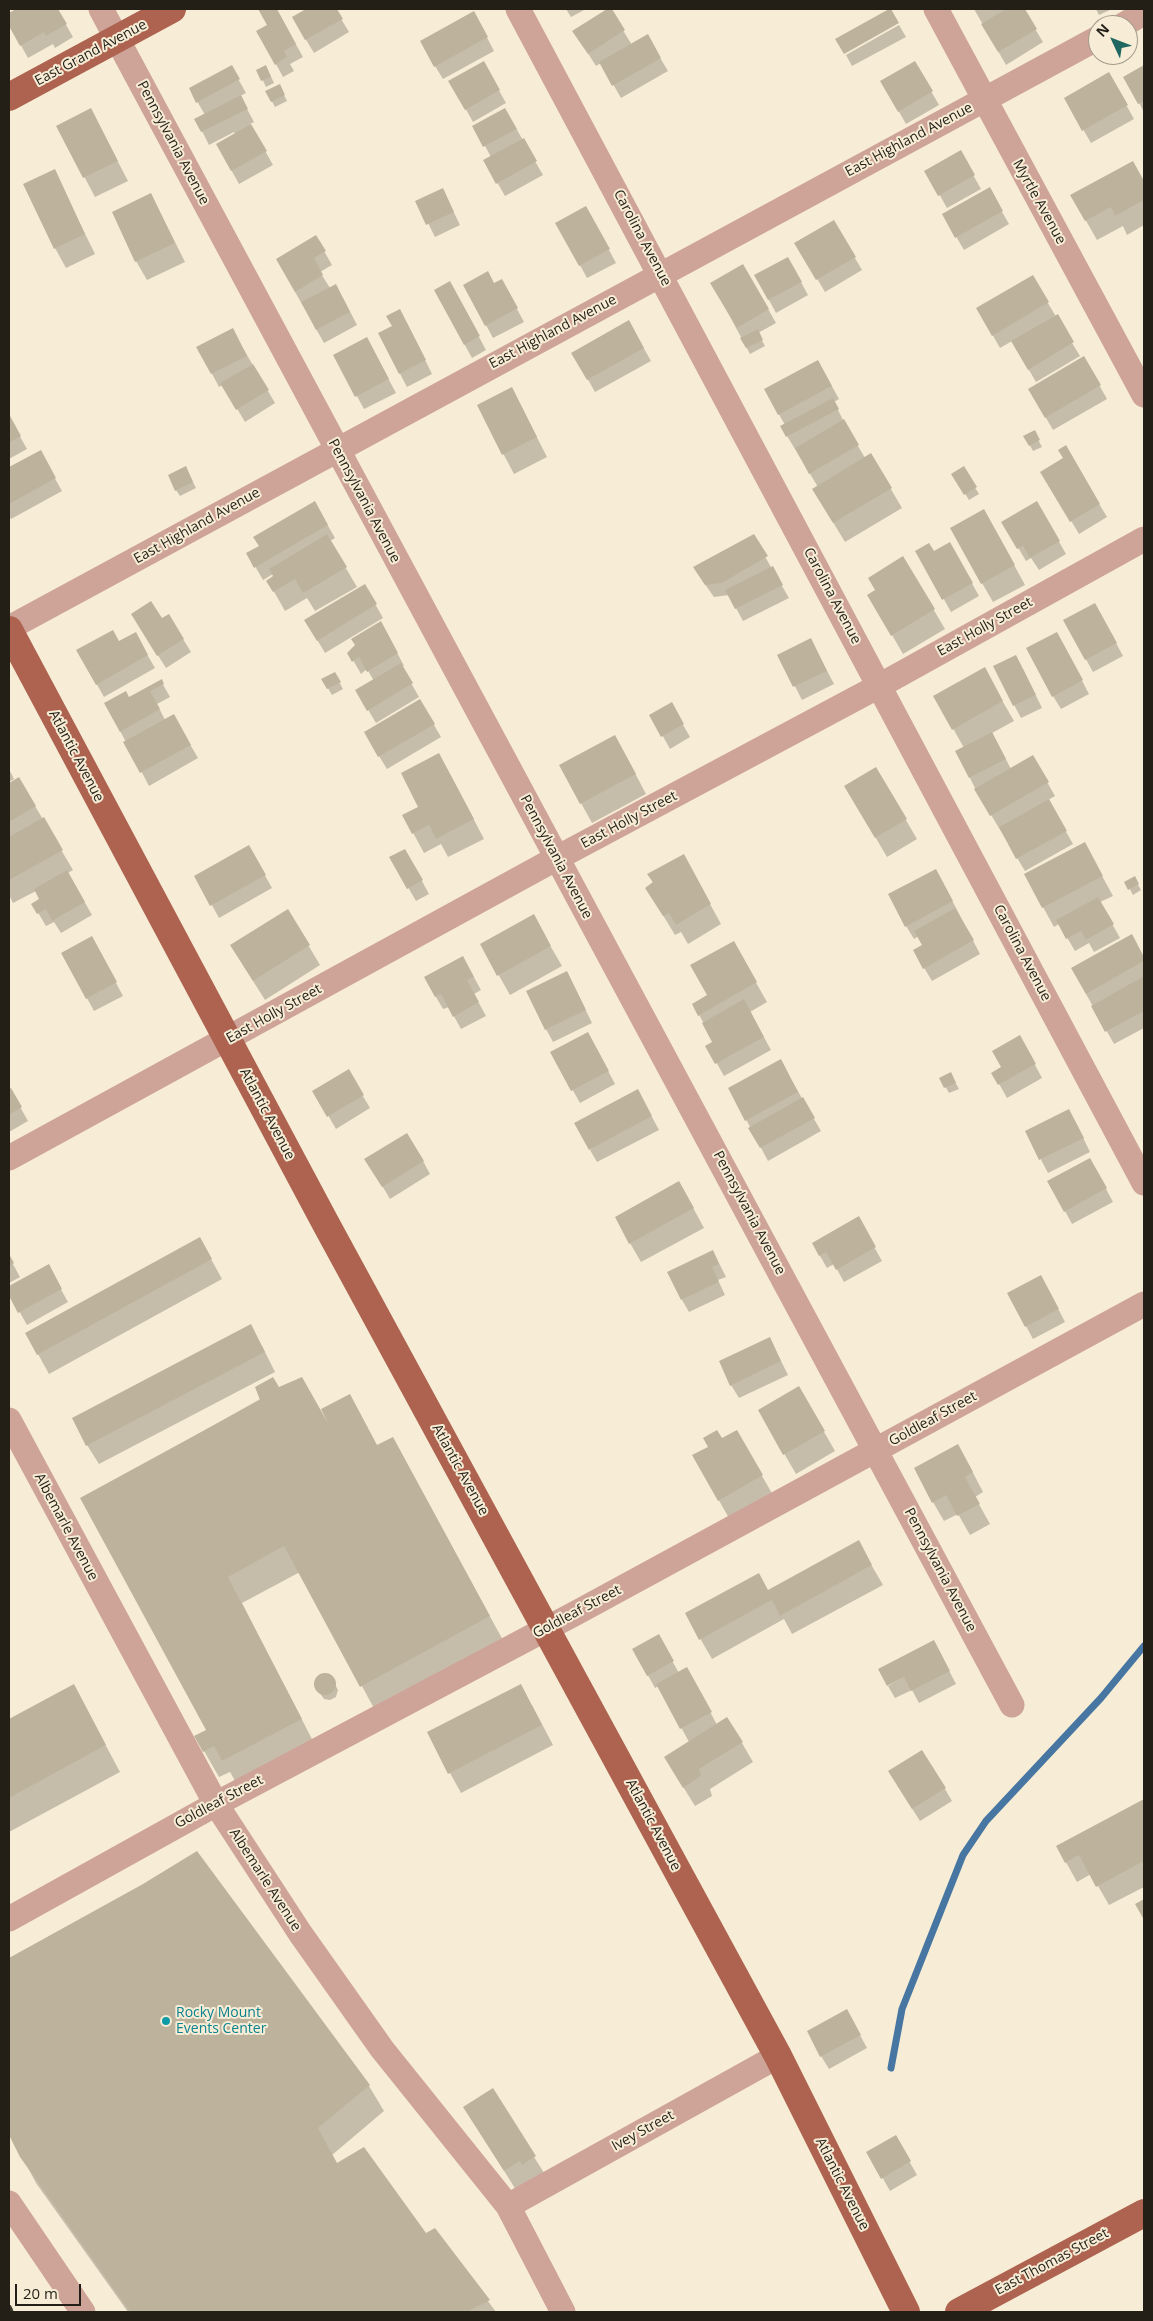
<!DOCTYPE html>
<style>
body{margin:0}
#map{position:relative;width:1153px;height:2321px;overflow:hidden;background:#f7ecd5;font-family:"Open Sans",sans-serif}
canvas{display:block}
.frame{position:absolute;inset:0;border:10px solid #231f17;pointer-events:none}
.north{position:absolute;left:1088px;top:15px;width:50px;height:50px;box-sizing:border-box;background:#f7ecd5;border:1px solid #a29a89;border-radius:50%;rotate:313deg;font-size:14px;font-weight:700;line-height:20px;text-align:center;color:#231f17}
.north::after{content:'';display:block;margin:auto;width:18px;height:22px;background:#1e6861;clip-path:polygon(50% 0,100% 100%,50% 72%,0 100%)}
.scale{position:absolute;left:15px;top:2284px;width:66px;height:22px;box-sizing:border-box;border:2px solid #231f17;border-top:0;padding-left:6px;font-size:15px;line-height:18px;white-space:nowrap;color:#231f17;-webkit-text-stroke:4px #f7ecd5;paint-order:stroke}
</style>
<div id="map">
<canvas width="1153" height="2321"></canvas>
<div class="frame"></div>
<div class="north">N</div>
<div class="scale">20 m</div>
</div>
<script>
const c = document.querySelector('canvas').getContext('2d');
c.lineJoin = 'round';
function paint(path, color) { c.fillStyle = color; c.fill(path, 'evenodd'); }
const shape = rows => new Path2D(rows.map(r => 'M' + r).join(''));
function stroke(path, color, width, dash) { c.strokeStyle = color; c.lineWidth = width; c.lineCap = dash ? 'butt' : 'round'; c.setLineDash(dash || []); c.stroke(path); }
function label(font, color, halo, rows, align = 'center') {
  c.font = font + ' "Open Sans",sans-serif'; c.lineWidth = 4; c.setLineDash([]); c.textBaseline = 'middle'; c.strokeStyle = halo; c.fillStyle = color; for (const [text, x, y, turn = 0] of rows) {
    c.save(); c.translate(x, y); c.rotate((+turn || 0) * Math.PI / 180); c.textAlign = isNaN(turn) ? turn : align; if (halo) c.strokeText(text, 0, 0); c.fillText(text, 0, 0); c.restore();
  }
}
paint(shape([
 [18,9,57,9,73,37,55,48,53,44,28,58,9,24,9,14],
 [260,9,276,9,303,57,290,64,294,71,283,77,258,31,269,25],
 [308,9,335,9,349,32,314,53,293,18],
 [566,9,586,9,571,17],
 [610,9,632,45,647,36,668,71,621,98,601,63,596,66,574,31],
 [974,9,1023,9,1043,42,1006,65],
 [1096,9,1112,9,1099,15],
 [899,25,906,37,852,66,846,55],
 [481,26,494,51,443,79,435,66],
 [483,62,506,103,473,122,450,81],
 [915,63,939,105,906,124,882,82],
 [231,66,246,93,240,96,254,122,250,124,273,165,239,184,217,144,235,134,234,132,209,145,196,119,205,115,190,89],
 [266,66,274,83,266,87,258,70],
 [1144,67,1144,112,1125,77],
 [1109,74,1134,119,1091,143,1065,98],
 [279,85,287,101,275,107,267,92],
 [505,109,543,175,505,196,485,161,491,157,474,126],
 [91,110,128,181,95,197,58,127],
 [960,152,981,189,947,208,926,171],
 [1132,162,1144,183,1144,225,1127,235,1123,226,1097,240,1072,196],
 [54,171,95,254,66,268,55,248],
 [989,189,1009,224,964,250,943,214],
 [443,190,460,225,435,237,417,201],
 [151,194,185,262,147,280,136,261],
 [593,220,616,263,587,278,557,223],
 [833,221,862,270,825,292,796,243],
 [316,237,332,265,320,272,330,288,343,298,357,325,324,343,277,260],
 [743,265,776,323,758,333,765,346,750,354,712,283],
 [795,271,808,295,776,313,756,276],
 [1032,277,1080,356,1036,382,1012,341,1000,348,978,309],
 [495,284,509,294,524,322,493,338,486,325],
 [435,291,457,296,486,350,472,358],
 [629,322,651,361,595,392,573,353],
 [407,323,432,374,407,387,379,334],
 [240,343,275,403,245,422,223,385,219,387,198,347],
 [374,352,396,393,364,409,335,356],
 [1084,358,1107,399,1053,430,1030,390],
 [818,361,839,399,834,402,844,422,865,458,871,455,902,508,845,542,825,509,818,487,787,436,785,425,765,390],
 [478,406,522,408,547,457,514,474],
 [9,417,27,449,9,459],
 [1034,432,1042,447,1033,451,1025,436],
 [1065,447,1107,517,1079,534,1042,472,1065,459],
 [40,452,62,491,11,519,9,516,9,469],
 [963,468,979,494,969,500,953,474],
 [189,474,196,488,180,496,176,490],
 [315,503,335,538,330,541,357,587,315,611,307,598,285,611,268,581,275,577,273,574,263,580,248,554,260,547],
 [1037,503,1066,554,1039,570,1031,558,1026,561,1003,522],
 [995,530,1025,585,993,602,982,583],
 [753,536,789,598,743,621,729,595,714,597,702,580],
 [950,544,979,596,951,612,917,551,933,553],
 [903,558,945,629,903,654,869,595,877,591],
 [365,586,383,618,325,653,306,621],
 [1102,617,1123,656,1093,672,1065,621],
 [161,620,183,639,191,652,166,668,140,627],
 [135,634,155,668,104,697,78,651,119,643],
 [388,635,404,666,402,667,419,697,376,723,357,691,374,681,367,669,361,674,349,653],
 [811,640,834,684,802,700,779,655],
 [1064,646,1089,694,1061,709,1053,696],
 [994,667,1023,669,1042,708,1021,718],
 [984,669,1014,721,992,733,1011,769,1033,757,1055,796,1048,800,1073,844,1025,871,976,790,957,752,964,748,935,696],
 [335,674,343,689,332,695,323,680],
 [161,681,170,697,157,704,165,720,173,715,198,758,149,786,106,704,129,699],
 [420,701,441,737,387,769,365,733],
 [671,704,690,737,670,749,651,715],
 [626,756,646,794,592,823,581,803],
 [9,769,14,779,9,782],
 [876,769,917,839,887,857,846,787],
 [450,774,484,839,448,857,441,844,424,853,404,816,420,807],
 [19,779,73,870,68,873,92,915,61,933,54,922,46,926,33,904,41,899,36,891,13,903,9,895,9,785],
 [249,847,272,888,219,918,196,876],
 [405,850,429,894,416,901,391,858],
 [1095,863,1113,896,1100,902,1120,938,1094,952,1089,943,1075,951,1059,924,1054,927,1043,907],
 [649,875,694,875,721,924,688,944,681,932,675,935,658,907,653,883],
 [1134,878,1141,890,1133,895,1126,882],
 [943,883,980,954,932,981,914,951,924,945,919,936,914,939,906,926],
 [288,911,320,965,265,1000,243,965],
 [533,916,562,966,510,995,481,944],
 [1131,935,1144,959,1144,1028,1114,1044,1072,969],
 [733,942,767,1002,750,1012,771,1050,724,1076,707,1046,714,1042,693,1004,709,996],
 [99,951,123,996,94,1011,87,998],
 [470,970,481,990,474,994,486,1016,461,1029,449,1007,443,1009,425,978],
 [567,972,592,1023,553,1042,546,1029],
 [595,1046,615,1084,580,1103,552,1053],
 [1027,1050,1042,1078,1007,1098,993,1073],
 [348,1071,370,1108,336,1129,314,1091],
 [941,1079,954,1080,959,1089,949,1093],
 [792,1081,821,1131,768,1161,730,1089],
 [10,1089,28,1121,9,1132,9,1090],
 [645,1104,659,1130,597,1162,590,1150],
 [1076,1123,1090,1152,1048,1173,1026,1131],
 [423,1161,430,1174,390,1199,374,1172],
 [1097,1172,1113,1202,1072,1224,1065,1211],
 [690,1202,704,1228,641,1262,630,1243],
 [858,1218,882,1261,844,1282,834,1264,827,1268,813,1244],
 [200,1239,222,1279,49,1374,38,1354],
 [713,1251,726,1277,718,1280,725,1295,689,1312,682,1300],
 [9,1257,20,1277,9,1283],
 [48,1266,68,1302,27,1325,9,1293,9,1287],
 [1048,1289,1065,1322,1033,1339,1026,1326],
 [262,1346,275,1372,99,1464,87,1445],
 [776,1351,788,1375,739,1398,731,1385],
 [799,1388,835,1451,796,1474,759,1410],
 [278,1389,328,1425,377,1447,407,1465,504,1642,376,1712,300,1572,242,1603,315,1745,238,1786,230,1772,219,1777,196,1737,208,1730,82,1499],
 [736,1431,773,1495,730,1520,694,1456],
 [969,1465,983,1492,975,1497,990,1524,970,1535,958,1514,944,1521,933,1502],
 [858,1542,883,1585,792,1634,784,1619,712,1659,686,1614,768,1592],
 [658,1636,679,1673,694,1681,717,1725,742,1743,753,1762,710,1789,712,1796,695,1806,677,1777,689,1742,659,1686,655,1688,634,1650],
 [941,1655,956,1684,919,1703,912,1690,895,1698,888,1686],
 [322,1675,331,1677,338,1690,336,1697,330,1700,324,1699,316,1688,317,1678],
 [74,1686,120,1772,9,1832,9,1721],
 [532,1705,553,1745,461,1793,428,1733],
 [897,1785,945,1789,952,1801,920,1821],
 [1144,1800,1144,1887,1109,1905,1091,1874,1077,1882,1057,1846],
 [144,1886,369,2086,384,2111,332,2155,337,2164,426,2234,435,2229,496,2312,128,2312,36,2183,9,2132,9,1959],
 [854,2024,867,2048,829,2069,821,2056],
 [492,2090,546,2176,516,2190,465,2108],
 [895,2136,917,2175,890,2191,868,2152]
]), '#0003');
stroke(shape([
 [891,2068,902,2009,963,1855,986,1821,1101,1698,1144,1646]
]), '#4676a1', 7);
paint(shape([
 [16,9,58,9,67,24,46,36,44,32,20,46,9,26,9,13],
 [258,9,277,9,296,44,284,51,287,57,275,65,256,31,267,25],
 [306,9,337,9,343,19,305,40,292,17],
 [607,9,612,9,625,30,588,54,572,31],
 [889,9,891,9,899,23,844,54,835,39],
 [1006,9,1025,9,1037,29,998,52,981,24],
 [474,11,488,37,434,67,420,41],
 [648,34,661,58,612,86,599,62],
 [484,61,500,90,465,110,448,81],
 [915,61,933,91,898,112,880,81],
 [232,65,240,79,196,103,189,88],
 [266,65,271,77,261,81,256,70],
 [1144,65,1144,101,1138,104,1123,77],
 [1109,72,1128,105,1082,131,1064,98],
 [280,84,285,95,271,102,265,91],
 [241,95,248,109,201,132,194,119],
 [91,108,118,161,83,178,56,126],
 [505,108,517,129,483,147,472,126],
 [251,124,267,151,231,171,216,144],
 [524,138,537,161,496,184,483,160],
 [961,150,975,175,938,196,924,171],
 [1133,161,1144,181,1144,200,1115,216,1111,207,1085,221,1070,195],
 [55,169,85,234,54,249,23,184],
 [990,187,1003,211,955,238,942,214],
 [443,188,454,212,426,225,415,201],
 [151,193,175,243,135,262,112,212],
 [586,206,610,249,579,266,555,223],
 [834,220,856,257,816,280,794,243],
 [316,235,326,251,314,258,323,275,295,292,276,259],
 [788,257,802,282,768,300,754,275],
 [743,264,769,309,737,328,710,283],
 [488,271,494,283,502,279,518,308,485,326,463,285],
 [1033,275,1049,302,992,336,976,308],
 [450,281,480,336,464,345,434,290],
 [336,284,350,312,316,330,301,302],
 [400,309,426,360,399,374,378,333,392,326,386,316],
 [1058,314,1074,342,1028,370,1011,341],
 [629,320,644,348,587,380,571,353],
 [233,328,247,356,211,374,196,347],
 [758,329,763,340,746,348,740,338],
 [367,337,389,379,355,397,333,355],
 [1084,356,1101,385,1045,418,1028,389],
 [818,360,832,386,778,415,764,389],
 [253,364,269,390,236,410,220,383],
 [512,387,537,437,502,455,477,405],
 [833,398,839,409,786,437,780,426],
 [9,414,21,436,9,443],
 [844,419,859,445,809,474,795,448],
 [1035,430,1040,440,1029,446,1023,436],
 [1066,445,1100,504,1070,522,1040,472,1063,458,1058,450],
 [41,450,56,478,9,504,9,467],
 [871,453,892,488,833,523,812,489],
 [186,466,193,482,175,491,168,475],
 [964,466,977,487,964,495,951,474],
 [315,501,328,525,254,568,246,553,259,546,253,537],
 [1037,501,1060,541,1030,558,1023,546,1017,549,1001,522],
 [984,509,1015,565,981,584,950,528],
 [327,534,347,567,303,593,295,579,273,592,266,581,273,576,269,569],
 [754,534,768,556,722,583,705,585,693,567],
 [950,542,973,583,942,600,915,551,929,543,934,551],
 [903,556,935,609,891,636,867,595,875,590,868,578],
 [773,566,783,585,735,609,725,590],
 [365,584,377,604,317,641,304,620],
 [151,601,162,618,169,614,184,639,157,656,131,614],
 [1095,603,1117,643,1085,660,1063,620],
 [381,621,398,653,367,672,359,657,352,662,347,653,355,645,351,639],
 [113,630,119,641,136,632,148,655,96,685,76,650],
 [1057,632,1083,680,1052,697,1026,648],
 [811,638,827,671,793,687,777,655],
 [1016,655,1036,695,1013,706,993,666],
 [401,663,413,683,367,711,355,690],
 [985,667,1003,701,952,730,933,696],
 [335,672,341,682,327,689,321,679],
 [162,679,164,684,150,691,160,709,120,732,104,703,126,691,129,697],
 [420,699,435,724,378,757,364,732],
 [672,702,684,724,661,737,649,715],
 [174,714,191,745,140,773,123,742],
 [992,732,1006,759,969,778,955,751],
 [615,735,636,774,580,804,559,765],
 [439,753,474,819,436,839,429,825,412,834,402,815,418,807,401,773],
 [1033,755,1049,782,990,816,974,789],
 [876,767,907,819,875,838,844,786],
 [19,777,36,806,9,822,9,783],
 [1049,799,1067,831,1016,859,999,827],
 [44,817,63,850,9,880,9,837],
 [1085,842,1103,876,1042,908,1024,874],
 [249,845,266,875,210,906,194,876],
 [405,849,423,880,407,889,389,857],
 [684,854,711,904,676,925,669,913,663,916,645,888,653,882,647,874],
 [936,869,953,901,905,927,888,894],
 [67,870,85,902,52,921,46,909,37,914,31,904,39,899,34,889],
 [1135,876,1139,884,1128,890,1124,882],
 [1098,897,1114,924,1086,940,1081,931,1066,939,1056,920],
 [955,908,974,940,923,969,913,950,922,945,914,931],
 [288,909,310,945,253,981,230,945],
 [534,914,551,946,497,976,480,944],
 [1132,934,1144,957,1144,961,1086,994,1071,968],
 [92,936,117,982,86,999,61,953],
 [734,941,757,982,698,1016,692,1004,707,995,690,965],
 [463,956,474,977,467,980,479,1002,453,1017,441,994,435,997,424,977],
 [567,971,586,1010,545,1030,526,991],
 [1144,976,1144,1011,1105,1032,1091,1006],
 [744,999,764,1037,715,1064,705,1046,712,1042,702,1023],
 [588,1032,609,1071,571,1091,550,1052],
 [1020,1035,1036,1064,998,1085,991,1073,1001,1067,992,1051],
 [781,1059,798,1092,745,1121,728,1088],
 [349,1069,364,1095,327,1117,312,1091],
 [951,1072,956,1083,944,1088,939,1078],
 [11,1088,22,1107,9,1115,9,1089],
 [638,1089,652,1116,589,1150,574,1123],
 [803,1097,815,1118,760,1148,748,1128],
 [1069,1109,1084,1138,1039,1160,1025,1131],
 [407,1133,424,1161,382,1187,364,1159],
 [1090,1158,1107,1188,1064,1212,1047,1181],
 [679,1181,694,1208,629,1244,615,1217],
 [859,1216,876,1247,836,1270,826,1252,819,1256,812,1243],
 [200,1237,212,1259,37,1355,25,1333],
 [713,1250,719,1264,712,1267,719,1282,681,1300,667,1272],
 [9,1254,14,1263,9,1266],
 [49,1264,62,1289,18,1313,9,1296,9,1286],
 [1041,1275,1059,1309,1025,1327,1007,1293],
 [251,1324,265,1352,86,1446,72,1418],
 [770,1337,781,1361,730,1386,719,1361],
 [273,1377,279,1387,302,1377,328,1423,321,1409,350,1394,377,1445,393,1437,490,1616,360,1687,284,1546,228,1577,302,1719,222,1761,214,1746,203,1752,194,1736,206,1730,80,1498,260,1400,255,1387],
 [799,1386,825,1431,783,1455,758,1410],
 [717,1430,722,1438,737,1430,763,1475,718,1501,692,1455,708,1447,703,1438],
 [958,1444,973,1472,965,1477,980,1504,957,1516,946,1495,932,1503,914,1468],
 [859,1540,872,1565,780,1616,772,1600,699,1640,685,1613,759,1573,768,1590],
 [659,1634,674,1661,647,1676,632,1649],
 [934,1640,950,1671,911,1691,904,1677,887,1686,878,1669],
 [687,1667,712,1712,680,1729,656,1684],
 '314 1684a11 11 0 1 1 22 0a11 11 0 1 1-22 0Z',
 [74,1684,106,1745,9,1798,9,1719],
 [521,1684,542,1725,448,1774,427,1732],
 [727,1717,743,1742,699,1769,701,1776,683,1788,664,1757],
 [922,1750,946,1788,912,1809,888,1771],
 [1144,1799,1144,1861,1096,1887,1079,1855,1065,1863,1056,1846],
 [197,1851,370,2085,318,2128,337,2163,364,2147,426,2233,435,2228,490,2300,467,2312,130,2312,20,2157,9,2135,9,1958,143,1884],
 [1144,1899,1144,1920,1135,1904],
 [847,2009,861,2035,820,2057,807,2031],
 [493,2088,536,2156,522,2165,520,2161,504,2171,463,2107],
 [896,2135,911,2161,881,2179,866,2152]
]), '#bdb39d');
stroke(shape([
 [101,9,1012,1705],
 [518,9,1144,1183],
 [936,9,1144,395],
 [1123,25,1144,13],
 [9,628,1098,38],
 [9,1158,557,858,879,686,1144,539],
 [9,1420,216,1804,300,1933,382,2049,508,2206,563,2312],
 [9,1919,216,1804,576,1613,1144,1304],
 [9,2203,83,2312],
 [508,2206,778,2056]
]), '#cea398', 25);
stroke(shape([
 [9,97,172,9],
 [9,630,326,1224,778,2056,906,2312],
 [959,2312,1144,2213]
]), '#ad634f', 28);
stroke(shape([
 [9,2306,12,2312]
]), '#3c372d', 4, [6, 6]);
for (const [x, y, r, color] of [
 [166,2021,5,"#0f9aa8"]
]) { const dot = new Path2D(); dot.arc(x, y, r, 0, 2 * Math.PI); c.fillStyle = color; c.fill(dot); stroke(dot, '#f7ecd5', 2); }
label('14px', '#231f17', '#f7ecd5', [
 ["East Grand Avenue",91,53,-28],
 ["East Highland Avenue",909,140,-28],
 ["Pennsylvania Avenue",173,143,62],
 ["Myrtle Avenue",1039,202,61],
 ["Carolina Avenue",642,238,62],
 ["East Highland Avenue",553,332,-28],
 ["Pennsylvania Avenue",364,501,62],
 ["East Highland Avenue",197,526,-29],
 ["Carolina Avenue",832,596,62],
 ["East Holly Street",985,627,-29],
 ["Atlantic Avenue",76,756,62],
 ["East Holly Street",629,820,-28],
 ["Pennsylvania Avenue",556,857,62],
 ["Carolina Avenue",1022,953,62],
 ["East Holly Street",274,1014,-29],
 ["Atlantic Avenue",267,1114,62],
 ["Pennsylvania Avenue",749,1213,62],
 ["Goldleaf Street",933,1419,-29],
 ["Atlantic Avenue",460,1470,61],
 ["Albemarle Avenue",66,1527,62],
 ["Pennsylvania Avenue",940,1570,62],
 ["Goldleaf Street",577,1612,-28],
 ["Goldleaf Street",219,1802,-28],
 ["Atlantic Avenue",653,1825,62],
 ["Albemarle Avenue",265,1880,57],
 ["Ivey Street",643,2131,-29],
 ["Atlantic Avenue",842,2184,63],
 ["East Thomas Street",1052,2262,-28]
]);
label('14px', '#0d838f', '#f7ecd5', [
 ["Rocky Mount",176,2013],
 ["Events Center",176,2029]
], 'left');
</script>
